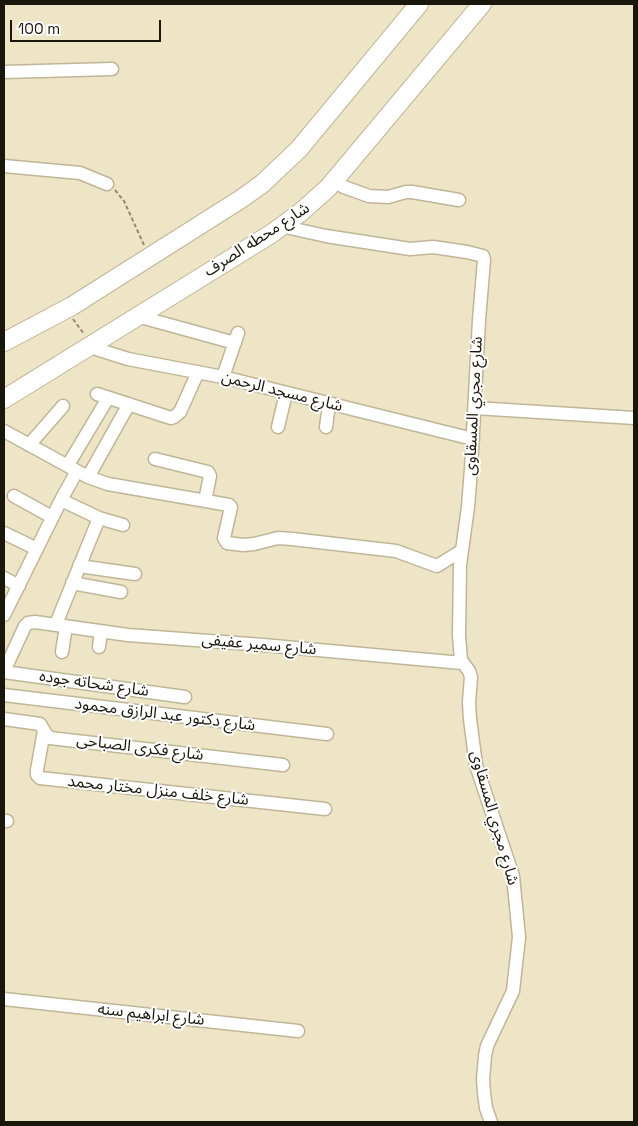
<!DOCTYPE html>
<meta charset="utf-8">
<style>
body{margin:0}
#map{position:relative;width:638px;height:1126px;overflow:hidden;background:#eee5c6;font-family:"Space Grotesk",sans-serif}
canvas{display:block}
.frame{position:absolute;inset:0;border:5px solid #19160b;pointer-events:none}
.scale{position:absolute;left:10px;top:20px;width:151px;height:22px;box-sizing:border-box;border:2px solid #19160b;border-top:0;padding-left:6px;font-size:15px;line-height:18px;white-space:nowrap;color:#19160b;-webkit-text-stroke:4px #fff;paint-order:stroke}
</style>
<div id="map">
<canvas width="638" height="1126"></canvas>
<div class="frame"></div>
<div class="scale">100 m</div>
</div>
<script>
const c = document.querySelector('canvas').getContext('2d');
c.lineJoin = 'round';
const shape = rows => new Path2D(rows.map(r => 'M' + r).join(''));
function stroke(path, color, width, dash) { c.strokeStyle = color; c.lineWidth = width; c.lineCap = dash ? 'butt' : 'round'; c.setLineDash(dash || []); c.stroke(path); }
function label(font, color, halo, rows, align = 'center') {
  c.font = font + ' "Space Grotesk","Noto Sans Arabic",sans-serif'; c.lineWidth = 4; c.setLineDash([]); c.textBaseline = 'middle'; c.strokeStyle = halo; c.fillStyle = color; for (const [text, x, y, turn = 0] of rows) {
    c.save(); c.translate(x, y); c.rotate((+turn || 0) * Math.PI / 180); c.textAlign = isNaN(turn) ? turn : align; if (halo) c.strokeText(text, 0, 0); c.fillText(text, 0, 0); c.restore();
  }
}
const street = shape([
 [4,72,112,69],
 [4,166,80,173,107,184],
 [334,181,344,187,369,196,388,197,406,192,412,192,459,200],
 [281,226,326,236,410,249,433,247,467,252,483,256,484,260,479,320,471,469,468,507,460,565,459,636,461,660,469,671,471,677,469,702,470,719,476,765,513,876,519,937,513,991,487,1046,485,1056,483,1079,484,1093,486,1108,491,1122],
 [137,316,235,343],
 [90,347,128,359,223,377,473,439],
 [223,377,238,333],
 [97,394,171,418,174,417,180,412,198,372],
 [475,408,634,418],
 [278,427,286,393],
 [326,427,329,404],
 [4,431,88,477,108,484,229,505,231,507,224,538,227,543,243,545,254,544,278,538,292,539,396,551,437,566,461,551],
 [29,445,63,406],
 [155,459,208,472,210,476,205,501],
 [68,465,108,398],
 [88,477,129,404],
 [14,496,52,517],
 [61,500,99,518,123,525],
 [4,533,37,549],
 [79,566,135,574],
 [4,578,19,586],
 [72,583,121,592],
 [4,615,61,500,77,471],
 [56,624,99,518],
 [99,647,101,632],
 [62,652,66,626],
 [4,671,25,626,28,623,35,622,128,635,263,645,462,663],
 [4,672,185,697],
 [4,695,327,734],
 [4,719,40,724,46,734,50,738,283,765],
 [44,731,37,770,37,775,40,778,325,809],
 [4,821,7,821],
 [4,999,298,1031]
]);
const secondary = shape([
 [4,342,72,306,241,199,262,184,299,149,419,4],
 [4,399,271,234,301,212,328,188,482,4]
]);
stroke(street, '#bfb698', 15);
stroke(secondary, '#bfb698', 20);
stroke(shape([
 [115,190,124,201,144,245],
 [73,319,84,334]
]), '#908a74', 2, [4, 2.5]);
stroke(street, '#fff', 12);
stroke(secondary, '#fff', 18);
label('16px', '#19160b', '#fff', [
 ["شارع محطه الصرف",257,240,-33],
 ["شارع مسجد الرحمن",282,392,14],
 ["شارع مجري المسقاوى",474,406,-87],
 ["شارع سمير عفيفى",259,645,5],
 ["شارع شحاته جوده",94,684,8],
 ["شارع دكتور عبد الرازق محمود",165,715,7],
 ["شارع فكرى الصباحى",140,748,7],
 ["شارع خلف منزل مختار محمد",158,791,6],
 ["شارع مجري المسقاوى",494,818,74],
 ["شارع ابراهيم سنه",151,1015,6]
]);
</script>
